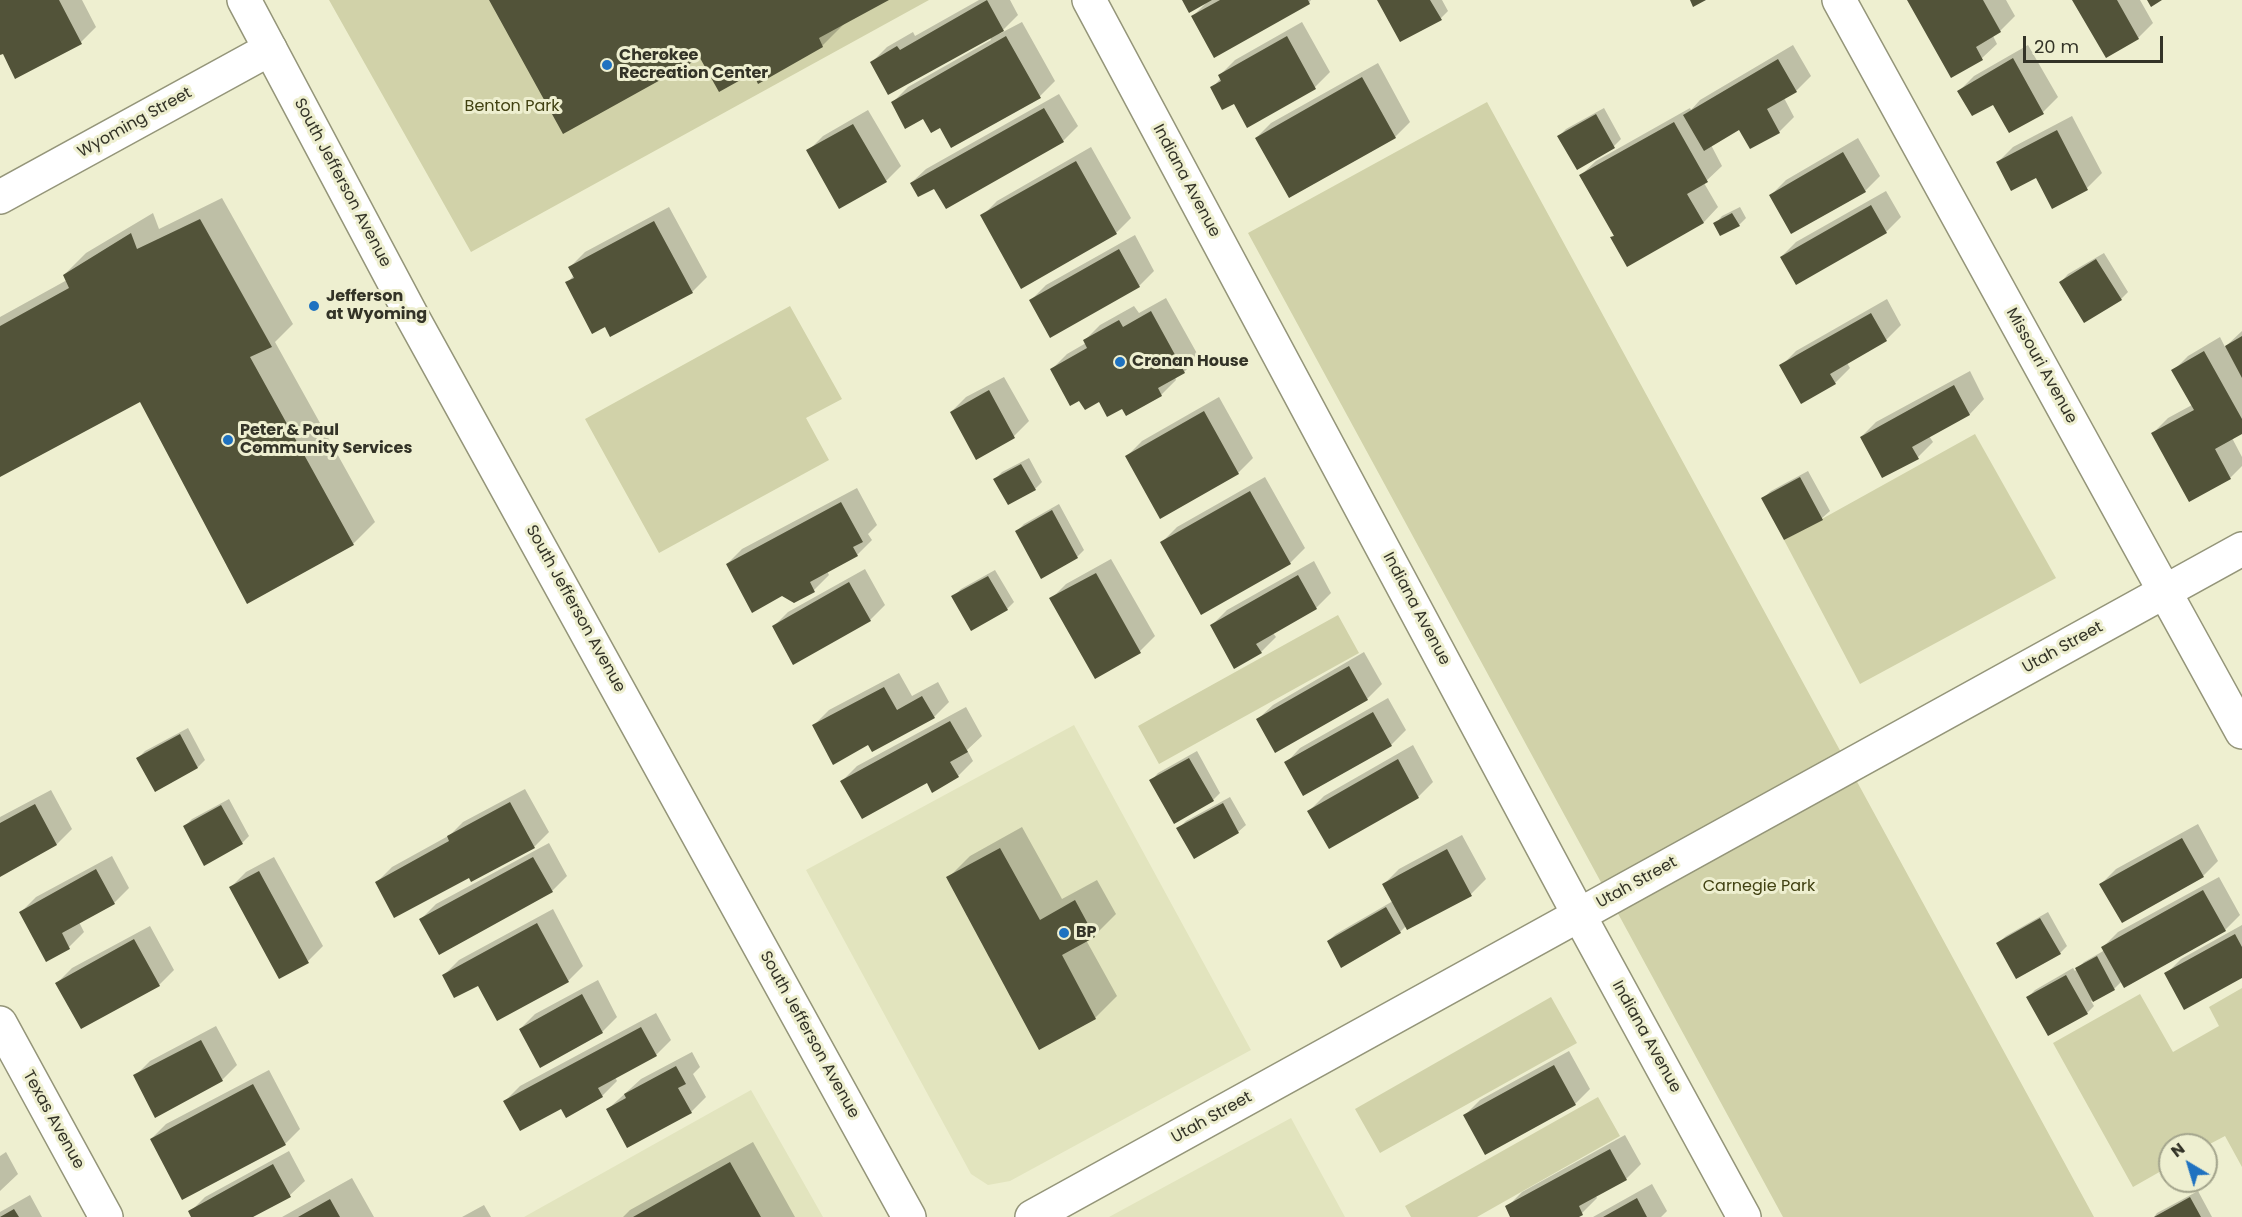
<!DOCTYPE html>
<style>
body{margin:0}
#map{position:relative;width:2242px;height:1217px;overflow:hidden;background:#eeefd0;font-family:Poppins,sans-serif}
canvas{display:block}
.north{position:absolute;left:2158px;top:1133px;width:60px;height:60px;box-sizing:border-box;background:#eeefd0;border:2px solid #a3a48c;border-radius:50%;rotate:322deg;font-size:16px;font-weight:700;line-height:24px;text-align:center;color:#333327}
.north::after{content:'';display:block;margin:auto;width:21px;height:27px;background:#1f72c0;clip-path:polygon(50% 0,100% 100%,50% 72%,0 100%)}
.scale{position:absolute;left:2023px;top:36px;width:140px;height:27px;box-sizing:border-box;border:3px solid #333327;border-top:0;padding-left:8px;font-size:18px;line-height:21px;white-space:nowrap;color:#333327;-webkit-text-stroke:4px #eeefd0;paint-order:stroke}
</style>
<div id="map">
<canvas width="2242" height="1217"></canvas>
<div class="north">N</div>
<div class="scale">20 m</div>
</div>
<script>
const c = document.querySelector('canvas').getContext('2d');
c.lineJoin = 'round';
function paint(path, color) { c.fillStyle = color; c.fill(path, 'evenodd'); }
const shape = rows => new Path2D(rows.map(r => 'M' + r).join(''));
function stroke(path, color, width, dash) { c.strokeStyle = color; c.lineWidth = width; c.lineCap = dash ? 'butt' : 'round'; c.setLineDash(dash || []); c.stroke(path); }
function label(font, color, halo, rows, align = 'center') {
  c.font = font + ' Poppins,sans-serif'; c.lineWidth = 6; c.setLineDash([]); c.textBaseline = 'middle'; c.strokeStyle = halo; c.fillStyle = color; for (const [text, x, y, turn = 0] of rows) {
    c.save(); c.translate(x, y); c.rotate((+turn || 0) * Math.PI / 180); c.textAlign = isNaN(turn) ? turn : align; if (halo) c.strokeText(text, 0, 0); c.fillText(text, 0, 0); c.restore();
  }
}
paint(shape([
 [1074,725,1251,1050,1010,1181,988,1185,971,1174,806,870],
 [751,1090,823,1217,524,1217],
 [1291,1118,1345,1217,1109,1217]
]), '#e2e4be');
paint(shape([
 [329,0,929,0,471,252],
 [1487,102,2094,1217,1783,1217,1248,233],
 [790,306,842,399,806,418,829,460,659,553,585,419],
 [1975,434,2056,578,1860,684,1784,540],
 [1338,615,1359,653,1159,764,1138,726],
 [2242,988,2242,1167,2225,1136,2206,1146,2170,1145,2170,1166,2133,1187,2053,1043,2140,994,2173,1052,2219,1026,2209,1007],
 [1551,997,1577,1043,1380,1153,1355,1109],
 [1598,1097,1620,1136,1477,1217,1411,1217,1405,1206]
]), '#d1d2a9');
paint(shape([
 [0,0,82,0,96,27,81,42,16,77,3,52,0,54],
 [491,0,885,0,848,20,822,46,753,71],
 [979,0,1010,0,1018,15,999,34,1022,22,1055,81,1040,96,941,126,893,102,908,87,991,40,990,37,872,62,887,47,913,32,915,36],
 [1184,0,1311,0,1309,3,1192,17,1207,2],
 [1379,0,1442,0,1448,11,1441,18],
 [1909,0,2006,0,2015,16,2000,31,1993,36,1997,44,1982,58],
 [2074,0,2140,0,2153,23,2138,38],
 [1302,22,1330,72,1315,87,1248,125,1235,102,1212,88,1221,78,1220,75,1235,60],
 [1793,45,1811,76,1796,91,1784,98,1794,117,1779,132,1751,147,1740,128,1711,145,1722,166,1704,183,1718,207,1704,222,1628,265,1612,237,1615,235,1581,175,1596,161,1690,108,1691,110,1700,100],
 [2028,45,2058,97,2043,112,1993,103,1959,91,1974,76],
 [1378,63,1410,122,1395,137,1256,138,1271,123],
 [1059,94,1078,126,1063,141,934,187,911,183,926,169],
 [1604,108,1621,139,1614,146,1559,136,1566,129],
 [868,110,901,166,886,181,808,151,823,136],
 [2072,116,2102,173,2087,188,2037,176,1998,162,2013,147],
 [1858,138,1880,176,1865,191,1771,195,1786,180],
 [1091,147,1131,218,1116,233,982,216,997,201],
 [1886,191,1901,217,1886,232,1781,257,1796,242],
 [222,198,293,324,275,342,375,522,353,544,140,400,0,476,0,317,67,280,64,275,86,253,153,213,159,229],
 [669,207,707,277,692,292,605,325,567,283,574,275,570,267,585,252],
 [1740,207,1746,218,1739,225,1715,224,1722,216],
 [1135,235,1154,271,1139,286,1031,300,1046,285],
 [2104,253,2128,292,2121,299,2061,282,2068,274],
 [1166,298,1199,357,1184,372,1175,377,1176,380,1161,395,1122,407,1099,400,1052,369,1067,354,1086,343,1085,340,1100,325,1134,306,1139,313],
 [1887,299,1901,325,1886,340,1847,363,1850,368,1835,383,1802,402,1781,366,1796,351],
 [2242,331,2242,433,2232,438,2242,457,2242,466,2230,478,2153,433,2168,418,2192,405,2173,371,2188,356,2220,337,2225,347],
 [1970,371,1984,399,1970,414,1929,436,1933,442,1918,457,1883,476,1861,437,1876,422],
 [1004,377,1029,421,1014,436,951,412,966,397],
 [1219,397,1253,458,1238,473,1127,456,1142,441],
 [1029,458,1042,482,1035,489,995,479,1002,472],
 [1808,471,1830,511,1822,518,1785,538,1763,498,1771,491],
 [1265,477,1305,548,1290,563,1162,542,1177,527],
 [857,488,877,525,868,534,872,540,857,555,827,571,829,575,814,590,727,564,742,549],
 [1059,504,1084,550,1077,557,1017,531,1024,524],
 [1111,559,1155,636,1140,651,1095,677,1051,599,1066,584],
 [1314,561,1331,593,1316,608,1273,633,1276,637,1261,652,1212,625,1227,610],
 [865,569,885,605,870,620,773,627,788,612],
 [995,570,1014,602,1007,609,953,597,961,589],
 [1364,652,1382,684,1367,699,1258,719,1273,705],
 [899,673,912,696,938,682,949,702,934,717,869,743,814,725,829,710],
 [1388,698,1406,730,1391,745,1286,763,1300,748],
 [966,707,982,736,967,750,973,761,958,776,927,781,842,781,857,766],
 [188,728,205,760,198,767,156,790,138,758,145,751],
 [1413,745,1433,782,1418,797,1309,811,1324,796],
 [1197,751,1220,793,1213,800,1151,781,1158,773],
 [525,789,549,832,534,847,470,876,377,882,392,867,450,835,463,822],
 [51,790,72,829,57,844,0,875,0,817],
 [1230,797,1246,825,1238,832,1178,829,1186,821],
 [229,799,249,836,242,843,184,827,192,819],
 [2198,824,2218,861,2203,876,2101,884,2116,869],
 [1022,827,1062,899,1097,880,1116,914,1094,936,1086,940,1117,996,1095,1018,948,878,970,856],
 [1462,835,1486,879,1471,894,1407,928,1406,926,1400,932,1328,941,1336,934,1393,901,1384,884,1399,869],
 [549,843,567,876,552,891,421,919,436,904],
 [112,856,129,888,114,903,79,922,84,932,69,947,21,912,36,897],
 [274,857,323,946,308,961,231,887,246,872],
 [2219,877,2240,915,2225,930,2122,981,2114,989,2091,1001,2094,1006,2087,1013,2028,997,2035,990,2073,968,2075,971,2084,962,2105,950,2103,947,2118,932],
 [553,909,583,966,568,981,479,984,444,975,459,960],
 [2048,912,2067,946,2060,953,1998,943,2006,936],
 [2242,925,2242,976,2166,974,2181,959],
 [150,926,174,970,159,985,57,983,72,968],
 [598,980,617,1017,602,1032,540,1066,520,1029,535,1014],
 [656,1013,671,1040,656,1055,615,1077,617,1081,602,1096,562,1107,505,1101,520,1086],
 [216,1026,237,1065,222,1080,135,1076,150,1061],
 [1569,1051,1590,1089,1575,1104,1465,1115,1480,1100],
 [692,1052,700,1067,693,1074,706,1097,691,1112,608,1109,641,1079],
 [269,1070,300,1129,285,1144,151,1139,166,1124],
 [1625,1135,1641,1164,1626,1179,1596,1196,1597,1198,1582,1213,1576,1217,1512,1217,1507,1207,1522,1192],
 [753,1142,795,1217,623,1217,630,1210],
 [289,1151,305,1181,290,1195,250,1217,193,1217,190,1212,205,1197],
 [6,1152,18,1174,0,1191,0,1156],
 [352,1178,374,1217,282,1217],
 [1652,1184,1667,1211,1661,1217,1593,1217],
 [2198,1191,2212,1217,2154,1217,2157,1213],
 [30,1195,42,1217,0,1217,0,1212],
 [484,1205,491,1217,462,1217]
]), '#0003');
paint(shape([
 [0,0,59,0,82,44,15,79,3,54,0,55],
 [489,0,889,0,819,38,823,47,758,84,753,73,719,92,700,58,563,134],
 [987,0,1004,31,888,95,870,62,897,46,900,50],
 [1182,0,1212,0,1189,13],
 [1220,0,1308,0,1310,4,1214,58,1191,16],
 [1377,0,1430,0,1442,20,1400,42],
 [1690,0,1706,0,1693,7],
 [1907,0,1983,0,2001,32,1976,47,1983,60,1951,78],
 [2072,0,2117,0,2139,39,2106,58],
 [2147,0,2162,0,2151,7],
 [1006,36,1041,98,951,148,940,128,931,133,923,119,905,129,891,102],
 [1287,36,1316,89,1247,128,1234,104,1222,110,1210,87,1221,81,1218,75],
 [2013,58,2044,114,2009,133,1993,105,1972,116,1957,91],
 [1778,59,1797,92,1767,109,1780,133,1750,149,1739,130,1704,151,1683,115],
 [1362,77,1396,138,1289,198,1255,138],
 [1044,108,1064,142,946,209,934,189,918,197,910,183],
 [1596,114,1615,148,1577,170,1557,136],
 [1674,122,1708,182,1687,194,1704,223,1627,267,1610,237,1614,236,1579,175],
 [853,124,887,182,839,209,806,150],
 [2057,130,2088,190,2052,209,2036,178,2011,191,1996,162],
 [1843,152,1866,192,1791,234,1769,195],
 [1076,161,1117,234,1021,289,980,215],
 [1871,205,1887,233,1796,285,1780,257],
 [1732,213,1740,226,1720,236,1713,223],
 [200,219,272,347,250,357,354,545,247,604,140,402,0,477,0,326,69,288,63,275,131,233,137,249],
 [654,221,693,293,610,337,605,327,592,334,565,282,574,278,568,267],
 [1119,249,1140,287,1050,338,1029,300],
 [2096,259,2122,300,2084,323,2059,282],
 [1151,311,1185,373,1158,388,1162,396,1126,416,1122,409,1107,417,1099,402,1085,410,1079,401,1070,406,1050,369,1087,348,1083,340,1119,320,1123,327],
 [1871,313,1887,341,1830,374,1836,384,1801,404,1779,365],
 [2242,336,2242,378,2225,346],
 [2204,351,2242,419,2242,434,2215,449,2231,479,2189,502,2151,433,2194,410,2171,370],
 [1954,385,1970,415,1912,447,1919,459,1882,478,1860,437],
 [989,390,1015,438,976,460,950,412],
 [1204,411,1239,474,1160,519,1125,456],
 [1021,464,1036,490,1008,505,993,479],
 [1800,477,1823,520,1784,540,1761,498],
 [1250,491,1291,564,1201,615,1160,542],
 [841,502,863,542,853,547,858,556,810,582,815,592,794,603,782,596,752,613,726,564],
 [1052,510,1078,558,1041,579,1015,531],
 [1096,573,1141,653,1095,679,1049,598],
 [1298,575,1317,609,1256,644,1262,653,1234,669,1210,625],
 [988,576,1008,610,971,631,951,596],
 [849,582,871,621,793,665,772,626],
 [1349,666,1368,700,1275,753,1256,719],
 [884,687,897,710,922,696,935,718,872,752,868,745,833,765,812,725],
 [1373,712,1392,746,1303,796,1284,762],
 [950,721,968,752,950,762,959,777,932,793,927,783,862,819,840,781],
 [180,734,198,768,155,792,136,758],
 [1189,758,1214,801,1174,824,1149,780],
 [1398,759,1419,798,1329,849,1307,811],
 [510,802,535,848,471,882,469,878,394,918,375,882,449,841,447,836],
 [1223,803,1239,833,1194,859,1176,828],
 [35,804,57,845,0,877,0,823],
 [221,805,243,844,204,866,183,826],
 [2182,838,2204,877,2122,923,2099,884],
 [1000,848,1040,920,1075,900,1095,937,1062,955,1096,1019,1039,1050,946,877],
 [1447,849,1472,896,1407,930,1382,884],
 [533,857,553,892,439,955,419,919],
 [96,869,115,904,62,933,70,949,46,962,19,912],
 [259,871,309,963,279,979,229,887],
 [2203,890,2226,931,2124,988,2101,947],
 [1386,907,1401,933,1341,968,1327,941],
 [2040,918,2061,954,2016,979,1996,943],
 [537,923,569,982,497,1021,478,986,454,998,442,975],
 [2235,934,2242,947,2242,978,2184,1010,2164,973],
 [134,939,160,986,81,1029,55,983],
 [2097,956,2115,990,2093,1002,2075,968],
 [2066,975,2088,1014,2048,1036,2026,997],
 [582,994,603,1033,540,1068,519,1029],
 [641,1027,657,1056,598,1088,603,1097,566,1118,561,1109,520,1131,503,1101],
 [201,1040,223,1081,155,1118,133,1075],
 [1554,1065,1576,1105,1485,1155,1463,1115],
 [676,1066,686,1084,678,1088,692,1113,627,1148,606,1109,626,1098,624,1094],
 [253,1084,286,1145,182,1200,150,1139],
 [1610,1149,1627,1180,1579,1206,1583,1215,1579,1217,1510,1217,1505,1206],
 [730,1162,761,1217,633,1217],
 [273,1164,291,1197,253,1217,191,1217,188,1211],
 [2190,1197,2201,1217,2154,1217],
 [1637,1198,1647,1217,1603,1217],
 [330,1199,340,1217,298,1217],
 [14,1209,19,1217,0,1217]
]), '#525339');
const minor = shape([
 [1089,0,1579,915,1744,1217],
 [1839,0,2242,732],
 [0,197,270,49],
 [0,1023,106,1217],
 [1032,1217,2242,549]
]);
const secondary = shape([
 [244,0,413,318,909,1217]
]);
stroke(minor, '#949579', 36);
stroke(secondary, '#949579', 36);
stroke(minor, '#fff', 33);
stroke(secondary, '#fff', 33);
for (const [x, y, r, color] of [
 [607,65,6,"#1f72c0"],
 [314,306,6,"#1f72c0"],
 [1120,362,6,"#1f72c0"],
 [228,440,6,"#1f72c0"],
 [1064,933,6,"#1f72c0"]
]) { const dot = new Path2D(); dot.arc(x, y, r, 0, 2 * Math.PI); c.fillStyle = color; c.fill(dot); stroke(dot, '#eeefd0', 2); }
label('bold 16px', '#333327', '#eeefd0', [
 ["Cherokee",619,56],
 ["Recreation Center",619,74],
 ["Jefferson",326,297],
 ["at Wyoming",326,315],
 ["Cronan House",1132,362],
 ["Peter & Paul",240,431],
 ["Community Services",240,449],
 ["BP",1076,933]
], 'left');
label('16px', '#414111', '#eeefd0', [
 ["Benton Park",512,107],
 ["Carnegie Park",1759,887]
]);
label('16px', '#333327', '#eeefd0', [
 ["Wyoming Street",135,123,-29],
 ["Indiana Avenue",1186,181,62],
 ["South Jefferson Avenue",342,183,62],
 ["Missouri Avenue",2041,366,61],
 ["South Jefferson Avenue",575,609,61],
 ["Indiana Avenue",1416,609,62],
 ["Utah Street",2063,648,-29],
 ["Utah Street",1637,883,-29],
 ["South Jefferson Avenue",809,1035,61],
 ["Indiana Avenue",1646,1037,61],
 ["Utah Street",1212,1118,-29],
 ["Texas Avenue",53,1120,61]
]);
</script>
